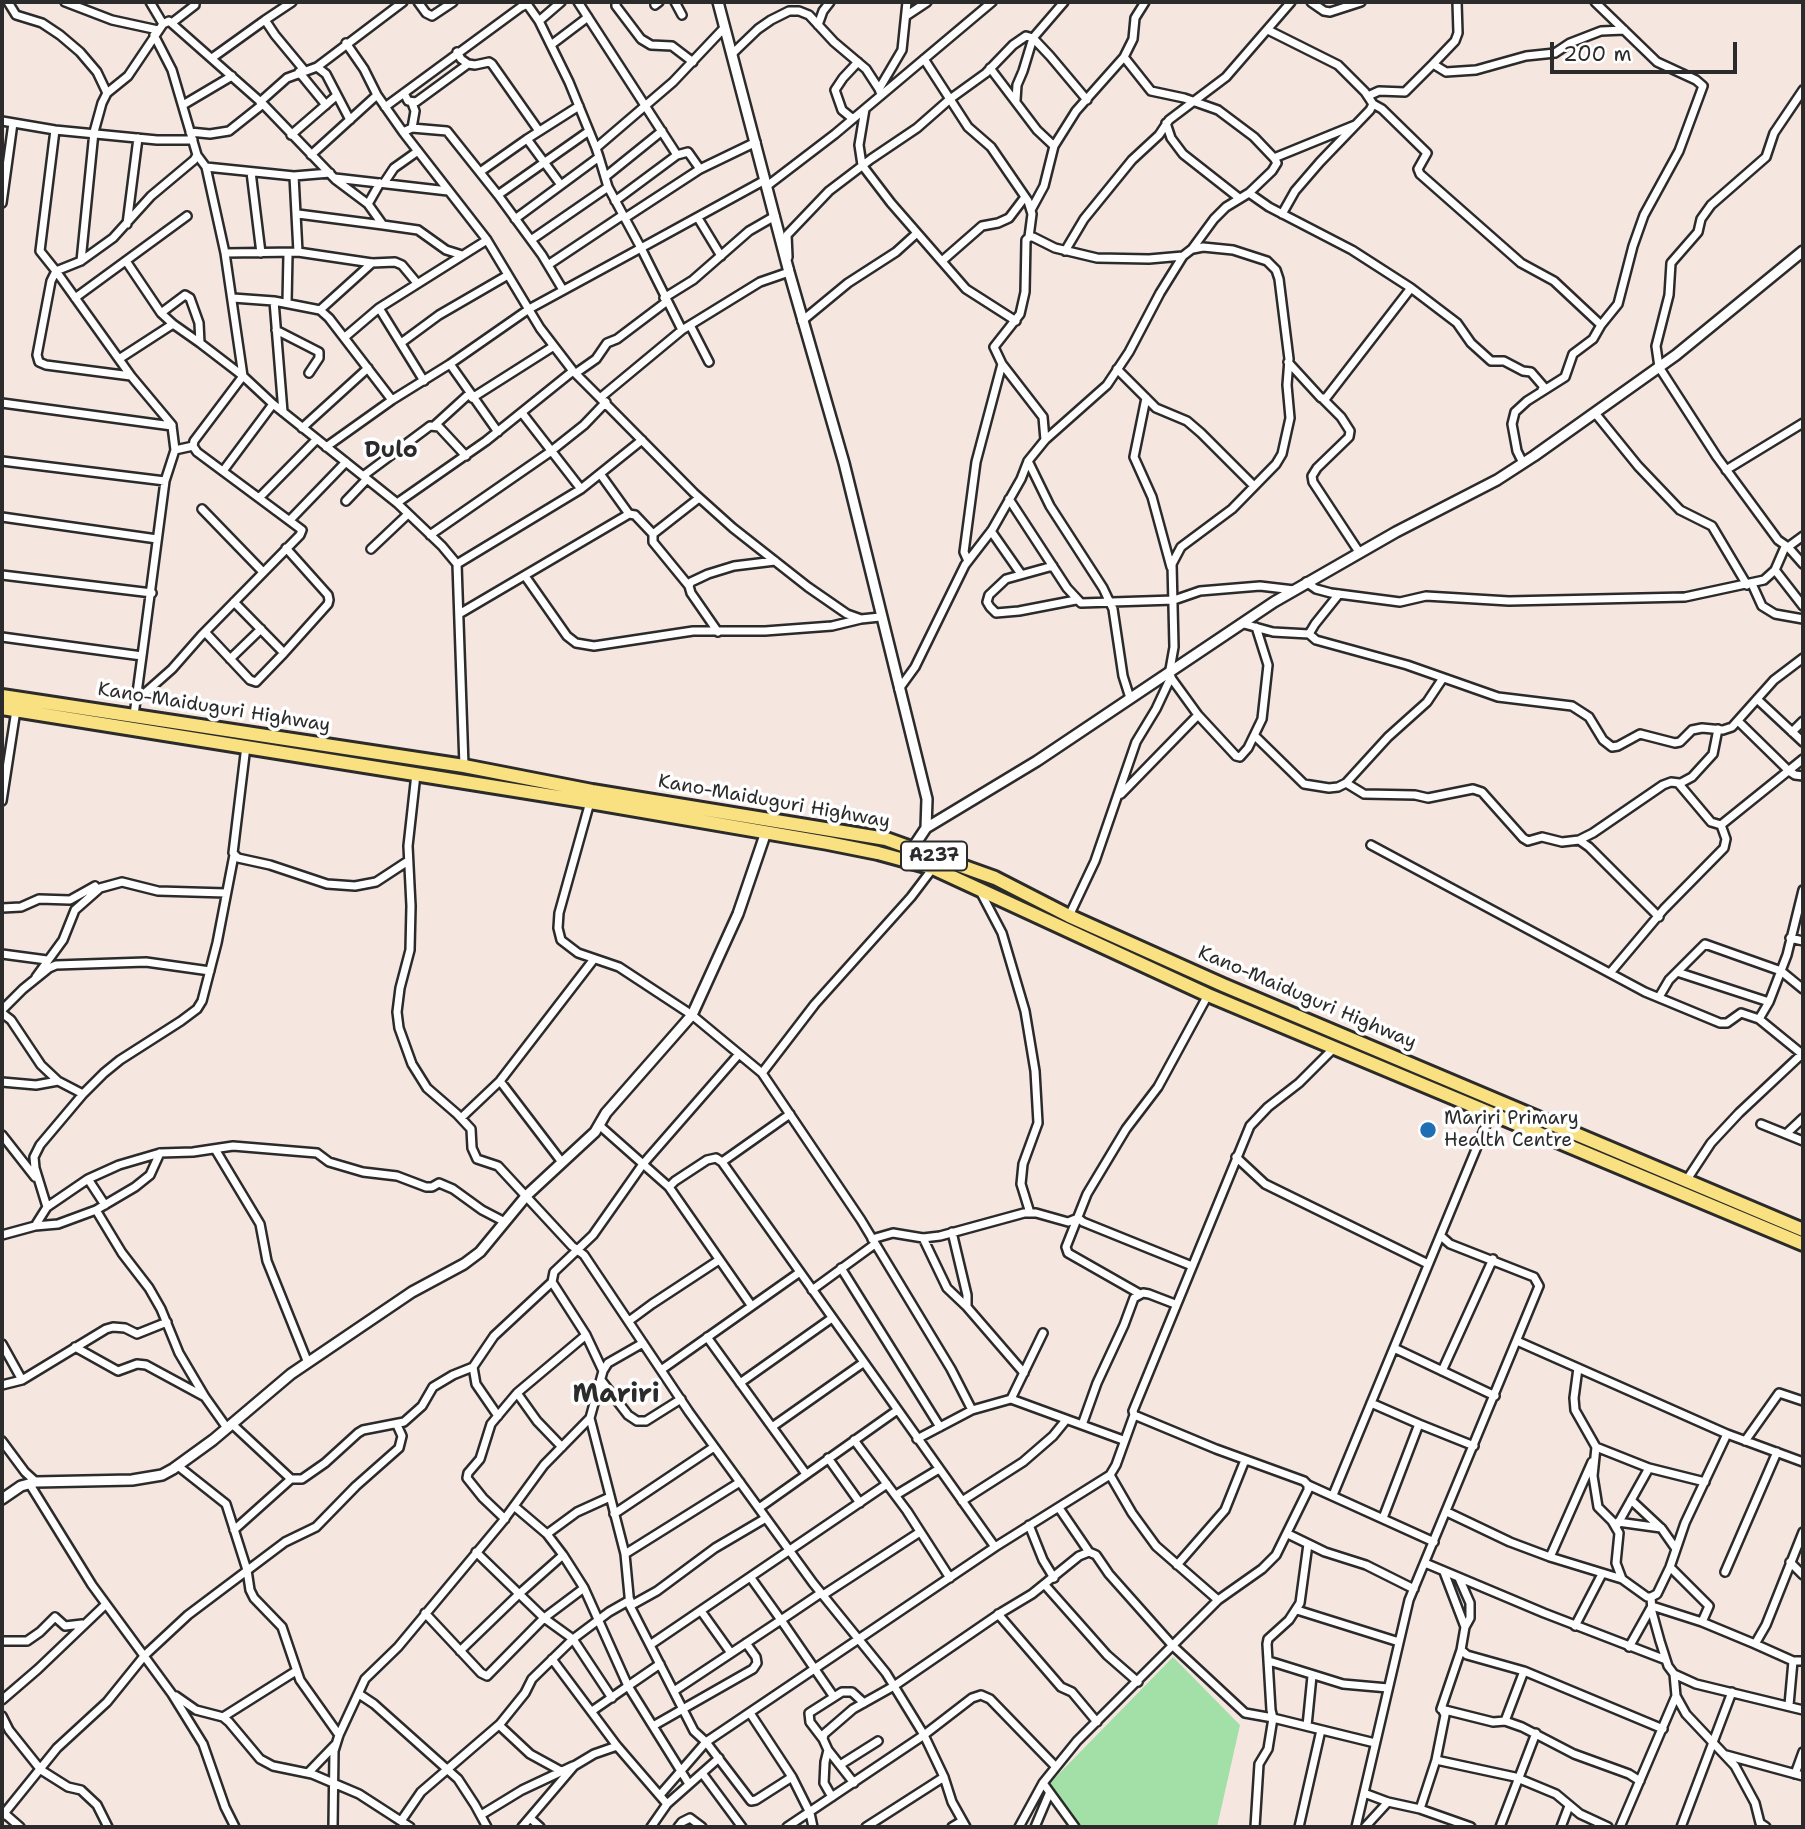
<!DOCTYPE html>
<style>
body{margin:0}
#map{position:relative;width:1805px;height:1829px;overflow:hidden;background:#f6e6e0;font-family:"Shantell Sans",sans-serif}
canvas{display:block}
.frame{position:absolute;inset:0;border:4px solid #2b2b2b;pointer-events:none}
.scale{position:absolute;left:1550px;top:42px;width:187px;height:32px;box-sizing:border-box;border:4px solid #2b2b2b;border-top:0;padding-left:9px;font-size:21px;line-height:24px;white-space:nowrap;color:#2b2b2b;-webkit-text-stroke:5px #fff;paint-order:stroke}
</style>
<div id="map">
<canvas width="1805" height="1829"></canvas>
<div class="frame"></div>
<div class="scale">200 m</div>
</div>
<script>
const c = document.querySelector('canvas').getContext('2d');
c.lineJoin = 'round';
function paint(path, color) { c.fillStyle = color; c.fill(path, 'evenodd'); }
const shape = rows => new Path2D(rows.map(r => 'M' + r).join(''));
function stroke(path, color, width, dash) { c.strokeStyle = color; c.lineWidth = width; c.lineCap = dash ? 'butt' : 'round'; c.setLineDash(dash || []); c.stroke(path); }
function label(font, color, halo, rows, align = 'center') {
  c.font = font + ' "Shantell Sans",sans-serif'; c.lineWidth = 7; c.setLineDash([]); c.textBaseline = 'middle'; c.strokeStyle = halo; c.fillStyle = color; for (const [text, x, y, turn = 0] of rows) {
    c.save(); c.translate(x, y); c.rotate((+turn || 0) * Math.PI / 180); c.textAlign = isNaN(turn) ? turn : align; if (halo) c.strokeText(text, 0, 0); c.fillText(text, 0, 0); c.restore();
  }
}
paint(shape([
 [1173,1657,1240,1725,1217,1827,1073,1827,1043,1790]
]), '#a3e0a8');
const minor = shape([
 [8,2,16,15,42,23,60,35,80,52,97,72,107,93],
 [65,2,112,20,158,30],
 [150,2,163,24],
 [292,2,265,20,275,35,304,70],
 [418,2,426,13,432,16,453,2],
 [561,2,539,21,569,82,596,148],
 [578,2,677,155,615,201],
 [616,2,616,6,641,39,651,45,672,46,693,62],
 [675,2,682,15],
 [1311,2,1324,11,1330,12,1361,2],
 [1595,2,1657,62,1696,80,1703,86,1679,151,1644,215,1633,246,1618,304,1601,325],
 [655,5,659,2],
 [906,16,927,2],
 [173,22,195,5,195,2],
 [818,25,823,11,830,2],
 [1268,30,1338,65,1365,92,1373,104,1370,110,1320,162,1295,191,1282,214],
 [154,35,172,70,197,155,206,167,225,253,243,376,273,404,397,503,442,546,457,564,464,766],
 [346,43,364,69,377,95,403,132,487,240,540,328,573,371,600,398,682,330,760,282,789,272,789,269],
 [551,45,588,17],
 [457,52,461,59,468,64,475,65,489,62,492,64,539,131],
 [732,54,758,29,771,20,789,11,799,11,809,15,834,42,866,69,879,89],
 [212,58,265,20],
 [924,59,968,127,991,147,1028,201,1032,214,1029,237],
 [1433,64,1446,72,1476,70,1526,56,1555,53,1570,43,1601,31,1624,30],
 [317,67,403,2],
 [990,68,1037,130,1054,146],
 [299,72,326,105],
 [1803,90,1774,133,1766,157,1711,205,1701,219,1698,232,1671,263,1669,295,1656,346,1659,367,1717,457,1778,540,1788,547,1803,536],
 [880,92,879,89,902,50,907,2],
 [404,93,408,101,416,102,468,64],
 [1368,96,1379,91,1405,92,1433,64,1455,41,1458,33,1457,2],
 [1016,100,1017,85,1023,71,1033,38,1064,2],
 [260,102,287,78,317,67,326,74,350,120],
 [412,103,415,111,412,128],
 [1373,104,1382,109,1427,153,1418,169,1420,174,1521,263,1554,281,1601,325,1593,339,1573,354,1565,377,1527,401,1515,412,1512,424,1517,451,1523,463],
 [183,105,232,76],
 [385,107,521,7,527,4,539,21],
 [865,109,859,145,862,165,891,203,966,289,1016,321],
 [853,119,842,110,835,90,843,78,858,62],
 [2,121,55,130,157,140,193,140],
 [1166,123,1171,138,1183,154,1239,198],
 [55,130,40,251,56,271,131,376,46,365,39,362,37,355,51,281,56,271,81,261,113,238,151,196,194,160,197,155],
 [190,132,210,134,229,131,263,104],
 [403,132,412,128,447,131,498,195,542,255,563,290],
 [291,135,336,96],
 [527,139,579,106],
 [311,155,377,95],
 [677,155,688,152,700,169],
 [1274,158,1355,125],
 [206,167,294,176,330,173],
 [251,172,261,253],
 [480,172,527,139,561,185],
 [605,177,662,131],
 [335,178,448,191],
 [384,183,394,168,418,151],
 [767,186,835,134,992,2],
 [1249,193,1269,207,1352,250,1411,288,1457,323,1471,343,1491,361,1504,361,1523,371,1531,372,1544,387,1542,390],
 [498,195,589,131],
 [2,203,13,123],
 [368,204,380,183],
 [1031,210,1044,186,1054,146,1076,111,1124,57,1133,39,1135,18,1145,2],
 [298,214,383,225],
 [625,218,700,169,756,142],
 [698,218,721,256],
 [515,219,599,157,596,148,673,82,725,27],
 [127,224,138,138],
 [531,240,608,187],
 [1193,249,1203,247,1233,250,1267,261,1276,270,1279,279,1289,359,1287,385,1290,418,1282,454,1276,464,1232,509,1181,547,1172,564,1174,647,1169,675,1198,715,1236,756,1240,757,1248,748,1262,719,1268,665,1256,627],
 [1065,251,1084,219,1132,160,1159,135,1169,120,1226,77,1291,2],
 [298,252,372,263,395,262,402,265,417,283],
 [225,253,298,252,294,176],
 [788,257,787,235,829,191,871,159,917,128,950,99,986,73,1013,45,1026,36,1033,38,1050,56,1087,100],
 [81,261,94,132,102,103,107,93,128,76,163,24,169,21,263,104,336,180,368,204,383,225,418,230,446,250,462,255],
 [126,261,161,313,173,324,200,343],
 [942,261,982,226,998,223,1009,218,1025,197],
 [548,265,623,215],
 [75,298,187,216],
 [233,298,274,301,320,310,329,318,392,400],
 [664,298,693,280,749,231,775,216],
 [274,301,283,412],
 [287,303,288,254],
 [379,308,424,381],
 [320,310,372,263],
 [802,321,848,283,896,252,917,233],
 [690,325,709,362],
 [276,330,319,352,319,358,309,373],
 [682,330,641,248,765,180],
 [345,337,379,308,487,240],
 [401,343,439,315,508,275],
 [119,359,173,324],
 [1288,362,1321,398,1326,398,1411,288],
 [1117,369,1156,408,1187,421,1201,433,1254,486],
 [576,373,596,359,607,343,617,339,666,302],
 [131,376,172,425],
 [472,398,554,346],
 [600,398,694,493,733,528,808,587,847,614,861,619,880,617],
 [1146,398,1134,457,1152,497,1171,567],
 [1323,399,1341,417,1350,431,1349,437,1317,468,1312,476,1313,482,1359,552],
 [2,403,172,426,175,450,165,481,142,656],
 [522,413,581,489],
 [1595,413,1638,466,1680,510,1712,526,1747,585],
 [435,425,469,394],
 [302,428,368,368],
 [498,432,450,364,529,309,641,248,608,187,599,157],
 [1045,440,1043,417,1002,364,994,347,1020,314,1025,292,1026,240,1029,237,1033,237,1055,248,1097,258,1149,259,1183,256],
 [326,447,392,400,450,364],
 [175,450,193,446],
 [2,461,165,481],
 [1028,461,1050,506,1103,588,1113,609,1123,676,1130,698],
 [1726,470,1803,423],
 [223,471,273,404],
 [601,475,629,514],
 [363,476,430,426,439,427,466,456],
 [259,498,317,439],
 [1009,499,1067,588,1081,603,1174,600,1200,591,1260,586,1294,590],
 [346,501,367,479],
 [397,503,486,441,573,371],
 [202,509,263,572],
 [2,517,157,539],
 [290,520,346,462],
 [991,531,1021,574],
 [653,534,699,498],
 [430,535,550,452,584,425,606,402],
 [1788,547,1803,564],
 [371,549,408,514],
 [968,561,964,552,976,462,1002,364],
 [457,564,581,489,642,440],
 [1053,566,1006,579,989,595,987,602,990,607,996,613,1019,611,1076,600],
 [1775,570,1803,606],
 [2,575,152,593],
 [525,576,567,636,576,643,594,646,693,631,765,631,832,626,861,619],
 [1306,582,1316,589,1331,593,1400,602,1426,596,1509,601,1685,597,1764,580,1775,570,1785,547],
 [1752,584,1762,606,1775,614,1803,619],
 [689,586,691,582,708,574,734,566,775,561],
 [459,614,629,514,635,515,653,534,653,542,689,586,691,593,718,632],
 [1244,624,1273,632,1309,634,1316,640,1407,665,1498,697,1572,706,1589,717,1603,740,1612,747,1618,746,1640,734,1675,743,1680,742,1692,730,1702,728,1723,730,1732,727,1774,680,1803,658],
 [205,632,250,680,256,682,284,653,234,602],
 [1309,634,1315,624,1339,594],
 [2,637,142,656,134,715],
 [284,653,328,604,329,600,328,595,286,548],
 [230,659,261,629],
 [899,689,915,667,965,565,992,530,1021,479,1028,461,1045,440,1107,385,1129,352,1160,293,1183,256,1192,249,1214,219,1226,207,1249,193,1272,171,1277,163,1274,158,1254,137,1218,110,1184,98,1151,91,1124,57],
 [1757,699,1803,742],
 [137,700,172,669,201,636,300,535,302,530,197,452,193,446,194,441,243,376,200,343,199,323,190,298,185,295,161,313],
 [1739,722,1789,771,1795,775,1803,776],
 [1718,729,1713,754,1692,777,1679,784,1711,822,1721,825],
 [1792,732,1803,721],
 [1255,736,1304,784,1329,788,1338,787,1346,783,1388,737,1427,702,1443,678],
 [246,746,233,853,238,858,270,865,327,884,355,886,376,882,408,861],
 [416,774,408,846,411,906,410,950,400,988,397,1012,399,1028,412,1064,427,1088,457,1114,471,1129,472,1148,477,1159,498,1166,572,1246,584,1255,689,1412,813,1583,886,1673,924,1735,944,1777,952,1802,966,1827],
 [1346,783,1364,794,1415,795,1428,798,1473,789,1482,792,1523,838,1528,841,1542,837,1562,842,1579,840,1593,833,1663,785,1671,782,1679,783],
 [1121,794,1198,715],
 [2,801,16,710],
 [590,802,559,913,558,928,561,940,578,953,619,967,692,1015,762,1073,861,1220,951,1369,972,1410,1011,1399,1123,1440],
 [1721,825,1803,759],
 [1579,840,1589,847,1659,917],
 [1371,845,1645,992,1720,1023,1727,1023,1741,1013,1759,1019,1802,1054],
 [980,891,1002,933,1025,1011,1035,1071,1038,1123,1023,1164,1021,1184,1030,1213],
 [2,908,21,907,39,899,70,900,95,886],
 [1069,916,1095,861,1136,742,1156,709,1171,677],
 [1790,938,1803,941],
 [2,954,47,960],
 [1677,972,1769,1002],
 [1610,973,1664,909,1724,848,1726,839,1721,825],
 [36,977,63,940,75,910,100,888,122,882,158,891,226,893],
 [1659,997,1669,980,1705,944,1781,971,1803,989],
 [2,1010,23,989,49,968,56,965,146,962,210,971],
 [2,1013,11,1020,41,1065,58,1081],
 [1759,1019,1769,1002,1787,955,1803,890],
 [739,1054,643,1164,669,1187,751,1305],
 [762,1073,815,1004,911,897,933,868],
 [500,1081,561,1161],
 [2,1082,36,1085,58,1081,83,1094],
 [461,1118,500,1081,594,959],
 [1761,1124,1803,1141],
 [599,1125,643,1164,593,1235,554,1272,552,1282,586,1335,603,1371],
 [1786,1134,1803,1118],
 [2,1135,35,1177],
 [215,1149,260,1224,267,1261,308,1363],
 [1236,1157,1265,1184,1428,1264],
 [722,1162,790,1114],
 [88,1179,105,1205],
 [1686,1181,1711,1143,1739,1113,1803,1053],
 [669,1187,675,1181,707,1160,716,1158,722,1162,995,1547],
 [47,1207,35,1168,34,1157,40,1145,83,1094,104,1073,120,1060,181,1021,197,1009,202,1001,217,943,234,855],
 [96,1210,122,1253,149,1288,161,1309,179,1353,205,1397,227,1428],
 [1078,1218,1083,1222,1192,1266],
 [35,1226,58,1224,96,1210,135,1187,150,1175,160,1153],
 [952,1232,967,1295,967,1307,1024,1373],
 [2,1235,35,1226,47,1207,88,1179,119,1165,160,1153,193,1152,233,1146,317,1153,329,1162,363,1172,397,1176,426,1187,432,1187,439,1183,453,1189,482,1210,505,1222],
 [923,1238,947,1288,967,1307],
 [872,1239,893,1233,923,1238,940,1236,1024,1213,1036,1213,1068,1222,1078,1218],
 [841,1268,940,1427],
 [812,1290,875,1244],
 [1140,1294,1068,1253,1066,1247,1087,1194,1126,1129,1158,1087,1208,995],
 [629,1321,652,1304,719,1260],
 [707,1337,806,1474],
 [1517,1341,1727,1434,1803,1462],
 [2,1344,22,1380],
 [75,1347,118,1371,137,1364,146,1365,205,1397],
 [1394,1348,1495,1396],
 [1578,1368,1574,1398,1575,1410,1596,1447,1593,1476,1598,1507,1612,1521,1619,1533,1616,1563,1622,1579,1647,1597,1651,1597,1657,1594,1670,1567,1685,1523,1727,1434],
 [661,1370,800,1272],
 [1442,1371,1493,1259],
 [601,1380,628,1415,637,1421,646,1421,681,1399],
 [740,1383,832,1318],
 [2,1385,22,1380,106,1329,113,1327,125,1328,137,1334,167,1322],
 [1011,1399,1043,1333],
 [1371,1403,1419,1424,1383,1518],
 [498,1416,476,1384,473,1367,494,1336,552,1282],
 [590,1418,625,1554,630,1606,694,1731,706,1742,751,1801,756,1800,792,1777],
 [232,1424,291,1479,302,1479,325,1463,358,1433,363,1430,404,1422,422,1406,433,1387,453,1375,473,1367],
 [1419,1424,1474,1446],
 [1082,1425,1097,1383,1124,1325,1134,1298,1143,1293,1149,1294,1175,1304],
 [772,1427,863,1363],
 [917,1439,972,1410],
 [854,1440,907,1511,950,1578],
 [2,1441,25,1472,36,1482],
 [1745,1441,1779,1393,1803,1401],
 [562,1447,537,1421,517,1393,586,1335],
 [1596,1447,1649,1468],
 [828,1458,860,1503],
 [178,1466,226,1504,247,1570,250,1590,254,1598,282,1627,300,1680,339,1735],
 [1110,1475,1132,1513,1156,1546,1218,1600],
 [29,1483,92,1585,172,1694,203,1744,225,1807,235,1827],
 [1308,1485,1434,1542],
 [896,1495,939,1469],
 [1333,1495,1491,1113],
 [1631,1500,1662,1529,1676,1549],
 [962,1501,1023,1462,1053,1436,1066,1420],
 [514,1506,547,1534,563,1555,584,1588,628,1686,660,1664],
 [759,1508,896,1411],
 [1059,1508,1089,1552],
 [1447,1512,1510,1542,1550,1557,1622,1579],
 [614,1514,714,1447],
 [505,1519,483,1498,467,1478,468,1473,480,1459,491,1424,517,1393],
 [1618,1522,1661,1528],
 [1029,1525,1043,1560,1054,1578],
 [1616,1527,1649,1468,1705,1482],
 [234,1530,291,1479],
 [1803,1532,1766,1625,1755,1644,1793,1661,1803,1661],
 [547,1534,577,1512,610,1497],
 [1288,1534,1325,1552,1366,1565,1414,1589],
 [625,1554,740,1482],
 [1550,1557,1592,1462],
 [1790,1562,1803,1575],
 [1425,1563,1544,1613,1666,1660],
 [1177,1565,1225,1510,1245,1460],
 [1670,1567,1709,1606,1702,1622,1755,1644],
 [1444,1572,1465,1627],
 [1725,1572,1777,1452],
 [1459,1578,1470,1603,1470,1618,1465,1627,1461,1650,1467,1655,1524,1671,1663,1729],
 [1045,1585,1107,1655,1138,1682],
 [584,1588,544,1618,573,1639,612,1698],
 [821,1593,781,1620,834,1697],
 [823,1595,920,1532],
 [1651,1597,1652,1612,1660,1641,1668,1666,1674,1674,1696,1684,1803,1710],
 [630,1606,657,1591,715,1548,766,1518],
 [1297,1610,1399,1642],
 [701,1611,731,1653],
 [425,1613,481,1673,487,1676,544,1618,476,1552],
 [998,1614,1061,1687,1072,1692,1097,1722],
 [1575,1626,1602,1574],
 [2,1641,27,1641,40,1632,55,1617,65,1626,82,1624],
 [650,1645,887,1484],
 [1629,1647,1652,1606,1702,1622],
 [1461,1650,1441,1709,1493,1722,1505,1721,1522,1727,1574,1754,1629,1774,1640,1781],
 [460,1651,519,1594,563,1555],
 [552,1659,617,1746,667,1804],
 [1269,1661,1343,1684,1388,1688],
 [674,1691,781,1620,751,1578],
 [359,1694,374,1704,458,1779,475,1805,487,1827],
 [176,1696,196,1710,223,1717,229,1722,260,1759,273,1766,312,1774,359,1794,410,1827],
 [1676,1696,1686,1714,1735,1766,1755,1803,1760,1823,1766,1827],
 [2,1700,38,1669,105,1605],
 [1789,1705,1793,1661],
 [1442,1709,1445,1715,1436,1760,1515,1777,1556,1794,1580,1814,1608,1827],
 [592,1711,628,1686,689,1784],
 [750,1713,792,1777,810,1813,813,1827],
 [2,1716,9,1730,41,1770,68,1787,81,1790,97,1805,108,1827],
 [223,1717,296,1671],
 [1505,1721,1524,1671],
 [499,1725,530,1754,561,1771],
 [653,1726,753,1669,757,1663,756,1657,746,1643],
 [1307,1726,1312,1676],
 [823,1739,810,1722,809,1713,842,1692,852,1692,864,1703],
 [828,1750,854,1783],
 [1726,1755,1803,1776],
 [840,1765,878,1741],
 [308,1773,335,1745],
 [702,1773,742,1827],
 [1795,1774,1803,1752],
 [1043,1783,1075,1827],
 [1364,1793,1388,1802,1420,1809,1436,1760],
 [660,1795,706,1742,995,1547,1110,1475,1116,1465,1134,1415],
 [832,1797,824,1783,825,1762,828,1750,823,1739,824,1734,853,1709,894,1686,1002,1612,1032,1594,1079,1556,1089,1552,1096,1555,1109,1574,1173,1646,1245,1713,1273,1718,1375,1743],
 [1420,1809,1471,1827],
 [4,1813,20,1827],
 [481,1815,522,1790,573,1766],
 [2,1816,57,1748,107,1702,145,1655,188,1615,285,1542,316,1527,356,1486,399,1448,402,1436,397,1425],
 [530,1818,540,1827],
 [401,1821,421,1792,500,1724,525,1693,532,1679,573,1639,609,1612,630,1600],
 [333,1827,334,1751,339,1735,365,1679,398,1647,503,1521,544,1465,590,1418,603,1371,608,1363,643,1343],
 [522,1827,574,1766,594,1754,617,1746],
 [651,1827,667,1804,719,1758],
 [678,1827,682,1822,690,1818,702,1827],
 [787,1827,924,1735,972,1698,981,1695,990,1699,1055,1766],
 [866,1827,944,1777],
 [952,1827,962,1821],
 [1019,1827,1043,1783,1077,1741,1218,1600,1262,1569,1276,1555,1308,1490,1308,1485,1304,1481,1216,1449,1139,1417,1134,1415,1133,1411,1250,1126,1268,1107,1299,1083,1333,1049],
 [1035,1827,1049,1794],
 [1255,1827,1259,1764,1268,1749,1273,1718,1271,1710,1267,1644,1268,1639,1289,1620,1300,1603,1308,1544],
 [1299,1827,1321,1730],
 [1356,1827,1409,1600,1539,1286,1534,1277,1450,1244,1441,1236],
 [1365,1827,1388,1802],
 [1500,1827,1536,1733],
 [1561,1827,1569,1806],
 [1620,1827,1676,1696,1674,1674],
 [1681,1827,1732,1692]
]);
const tertiary = shape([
 [718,2,789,272,844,463,927,799,926,828],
 [912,849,926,828,1037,761,1274,602,1396,532,1497,480,1534,456,1676,355,1803,251],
 [2,1499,21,1486,36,1482,132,1480,162,1475,173,1469,213,1440,291,1374,412,1292,464,1264,480,1252,527,1195,595,1132,606,1113,692,1015,738,914,766,832]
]);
const trunk = shape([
 [2,696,464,766,592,791,886,839,995,878,1069,916,1223,985,1803,1230],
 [2,708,590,802,828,843,878,853,933,868,1208,995,1803,1244]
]);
stroke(minor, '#2b2b2b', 12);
stroke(tertiary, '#2b2b2b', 14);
stroke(trunk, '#2b2b2b', 18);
stroke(minor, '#fff', 7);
stroke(tertiary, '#fff', 9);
stroke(trunk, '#f9e181', 12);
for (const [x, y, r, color] of [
 [1428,1130,9,"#1f6fb2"]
]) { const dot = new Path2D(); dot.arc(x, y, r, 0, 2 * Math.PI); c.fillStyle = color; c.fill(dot); stroke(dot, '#fff', 2.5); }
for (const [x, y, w] of [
 [934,856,66]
]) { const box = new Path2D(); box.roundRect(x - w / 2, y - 14.5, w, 29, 5); c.fillStyle = '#fff'; c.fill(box); stroke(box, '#2b2b2b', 2); }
label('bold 18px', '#2b2b2b', null, [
 ["A237",934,856]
]);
label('19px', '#2b2b2b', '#fff', [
 ["Kano-Maiduguri Highway",214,708,9],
 ["Kano-Maiduguri Highway",774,802,10],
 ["Kano-Maiduguri Highway",1307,998,23]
]);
label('19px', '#2b2b2b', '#fff', [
 ["Mariri Primary",1444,1119],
 ["Health Centre",1444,1141]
], 'left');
label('bold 23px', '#2b2b2b', '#fff', [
 ["Dulo",391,451]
]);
label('bold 26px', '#2b2b2b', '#fff', [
 ["Mariri",616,1395]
]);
</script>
